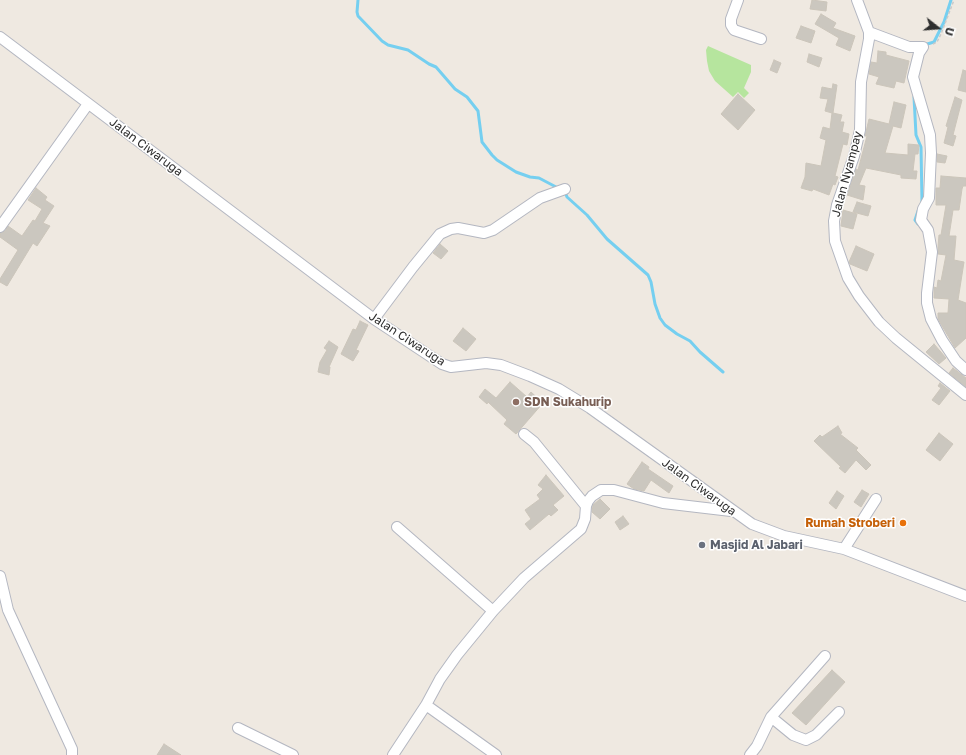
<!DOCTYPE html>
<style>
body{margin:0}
#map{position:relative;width:966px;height:755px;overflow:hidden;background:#efe9e1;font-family:"Golos Text",sans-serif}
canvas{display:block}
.north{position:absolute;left:918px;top:8px;width:40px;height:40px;-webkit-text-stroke:3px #fff;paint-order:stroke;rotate:107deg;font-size:11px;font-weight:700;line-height:16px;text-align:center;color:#2e2e2e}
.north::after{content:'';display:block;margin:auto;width:14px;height:18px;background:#2e2e2e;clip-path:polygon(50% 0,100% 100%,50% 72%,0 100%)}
</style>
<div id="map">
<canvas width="966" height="755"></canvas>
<div class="north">U</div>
</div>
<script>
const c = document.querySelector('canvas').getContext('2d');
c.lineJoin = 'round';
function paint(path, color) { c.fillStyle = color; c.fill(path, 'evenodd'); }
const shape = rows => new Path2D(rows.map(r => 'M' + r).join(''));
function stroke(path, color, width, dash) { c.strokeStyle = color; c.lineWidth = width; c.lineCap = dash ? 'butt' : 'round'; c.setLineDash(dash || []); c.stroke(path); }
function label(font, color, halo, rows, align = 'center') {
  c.font = font + ' "Golos Text",sans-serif'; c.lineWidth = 3; c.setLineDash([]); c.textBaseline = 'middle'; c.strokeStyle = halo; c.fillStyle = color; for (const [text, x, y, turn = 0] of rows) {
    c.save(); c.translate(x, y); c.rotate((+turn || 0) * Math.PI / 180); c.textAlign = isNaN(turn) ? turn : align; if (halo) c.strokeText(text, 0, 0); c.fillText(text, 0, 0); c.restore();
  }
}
paint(shape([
 [708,46,751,65,751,72,744,88,749,93,744,98,738,92,733,97,715,81,709,71,707,61,706,50]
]), '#b6e59e');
stroke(shape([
 [358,0,357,12,358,16,382,41,388,45,408,50,429,64,436,67,455,89,467,97,478,111,482,142,492,155,497,160,516,172,530,177,539,178,558,188],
 [924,45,934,42,944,22,951,0],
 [914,97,916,135,921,147,922,202],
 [565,192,567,197,587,215,607,239,648,275,651,282,655,304,660,318,665,325,677,334,690,341,700,352,723,372],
 [918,224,915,220,918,211]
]), '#75cff0', 3);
const building = shape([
 [812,0,827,2,826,11,810,9,812,0],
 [821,14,836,23,833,28,855,36,850,51,836,45,839,38,815,24,821,14],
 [801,26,815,31,811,43,796,38,801,26],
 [878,51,886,52,886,55,909,61,904,83,896,81,894,88,876,84,879,77,869,74,871,62,877,63,878,51],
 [809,54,822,58,819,67,807,62,809,54],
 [774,60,781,63,777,73,770,70,774,60],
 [963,70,966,71,966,92,958,90,963,70],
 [833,84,837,85,833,113,842,115,840,122,844,122,842,132,849,134,847,145,843,144,835,176,838,177,835,185,833,184,829,195,813,189,812,191,801,188,805,177,806,163,821,166,826,140,820,138,823,127,830,129,832,113,825,111,828,99,820,98,822,87,832,89,833,84],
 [738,94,755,110,738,130,721,114,738,94],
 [955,97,962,100,953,135,956,136,953,146,944,143,948,127,946,126,955,97],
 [894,102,906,105,901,128,893,126,885,153,908,155,908,144,919,145,918,154,915,154,913,171,917,171,916,179,901,178,901,175,866,168,859,185,865,186,863,200,847,195,856,169,858,170,867,136,865,136,869,119,889,124,894,102],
 [937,154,947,156,945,163,937,162,937,154],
 [941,176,966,178,966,186,963,186,962,189,959,210,953,210,949,236,956,236,954,260,964,262,958,300,966,303,966,338,955,348,938,319,938,313,948,313,949,299,934,298,934,287,937,288,938,280,941,281,946,255,938,254,938,247,939,235,941,235,946,205,936,205,936,188,940,188,941,176],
 [36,188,47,197,45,200,54,206,43,223,50,226,37,246,33,243,7,286,0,282,0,279,18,250,0,237,0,233,5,231,8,226,22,236,33,220,35,221,42,209,28,200,36,188],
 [857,202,871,206,868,216,853,212,857,202],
 [843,210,857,214,853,229,841,226,843,210],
 [440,244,448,251,441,259,433,253,440,244],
 [856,246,874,254,867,271,850,264,849,262,856,246],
 [360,321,368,325,356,350,359,351,353,361,341,354,353,329,356,330,360,321],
 [463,328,476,339,466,351,453,341,463,328],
 [329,341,338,347,329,367,330,367,329,375,318,372,320,362,327,350,324,348,329,341],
 [934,344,946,358,939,364,926,352,934,344],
 [953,368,966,378,966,387,949,373,953,368],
 [510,382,527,397,531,392,543,403,516,434,504,424,507,420,488,402,487,404,479,397,485,389,496,398,510,382],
 [940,383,950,391,939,405,932,400,941,388,938,386,940,383],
 [838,426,842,433,840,434,858,448,856,450,871,465,866,470,856,460,845,473,839,468,841,467,814,441,820,435,822,437,838,426],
 [939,433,953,444,940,461,926,450,939,433],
 [642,462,649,467,648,469,673,486,669,493,651,480,644,491,634,489,627,484,642,462],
 [546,475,564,496,553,505,558,510,551,516,549,514,530,530,525,524,531,519,525,510,540,499,537,495,543,489,538,485,546,475],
 [862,490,869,494,861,507,854,502,862,490],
 [837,491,844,496,836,509,829,503,837,491],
 [600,499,610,509,600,519,592,512,593,505,600,499],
 [623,516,629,524,620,530,615,522,623,516],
 [832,670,845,682,806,725,792,713,832,670],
 [164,744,181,755,157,755,164,744]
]);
paint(building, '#cbc7bf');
stroke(building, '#cbc5ba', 1);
const minor = shape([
 [738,0,731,19,731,25,734,30,761,39],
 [857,0,869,32,869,39,861,82,860,130,854,156,837,205,834,221,835,241,848,278,859,296,879,322,896,338,966,395],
 [869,32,909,47,923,47],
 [0,37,374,319,442,364,451,367,486,363,501,365,530,376,559,389,590,408,752,524,784,536,844,549,966,596],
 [923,47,919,53,913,77,930,135,931,153,929,198,923,209,921,220,928,230,932,252,927,293,927,303,931,319,942,340,956,361,966,370],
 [0,227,88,104],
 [374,319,413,267,440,234,451,229,458,228,484,233,493,230,540,198,565,189],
 [524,434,534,442,586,506],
 [397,527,493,611],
 [844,549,876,499],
 [0,576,8,610,72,749,72,755],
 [426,705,496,755],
 [771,717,793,735,806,740,816,735,839,712],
 [238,728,293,755],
 [393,755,426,705,440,679,457,655,493,611,524,578,581,529,585,519,586,506,588,501,592,496,601,490,614,490,663,503,731,511],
 [750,755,757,746,771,717,825,656]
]);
stroke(minor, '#b4b7c1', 12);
stroke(shape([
 [933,44,937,42,941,34,954,0]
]), '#c9c9c9', 1.5, [3, 2]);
stroke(minor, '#fff', 10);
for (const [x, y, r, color] of [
 [516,402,4,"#8d6e63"],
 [903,523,4,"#e8710a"],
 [702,545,4,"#6b7280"]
]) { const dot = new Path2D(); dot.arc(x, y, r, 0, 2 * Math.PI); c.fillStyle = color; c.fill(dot); stroke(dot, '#fff', 1.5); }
label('12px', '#2e2e2e', '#fff', [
 ["Jalan Ciwaruga",146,147,37],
 ["Jalan Nyampay",847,174,-75],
 ["Jalan Ciwaruga",407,339,33],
 ["Jalan Ciwaruga",699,487,36]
]);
label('bold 12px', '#785e54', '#fff', [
 ["SDN Sukahurip",524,402]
], 'left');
label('bold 12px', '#c56008', '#fff', [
 ["Rumah Stroberi",895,523]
], 'right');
label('bold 12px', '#5b616d', '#fff', [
 ["Masjid Al Jabari",710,545]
], 'left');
</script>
